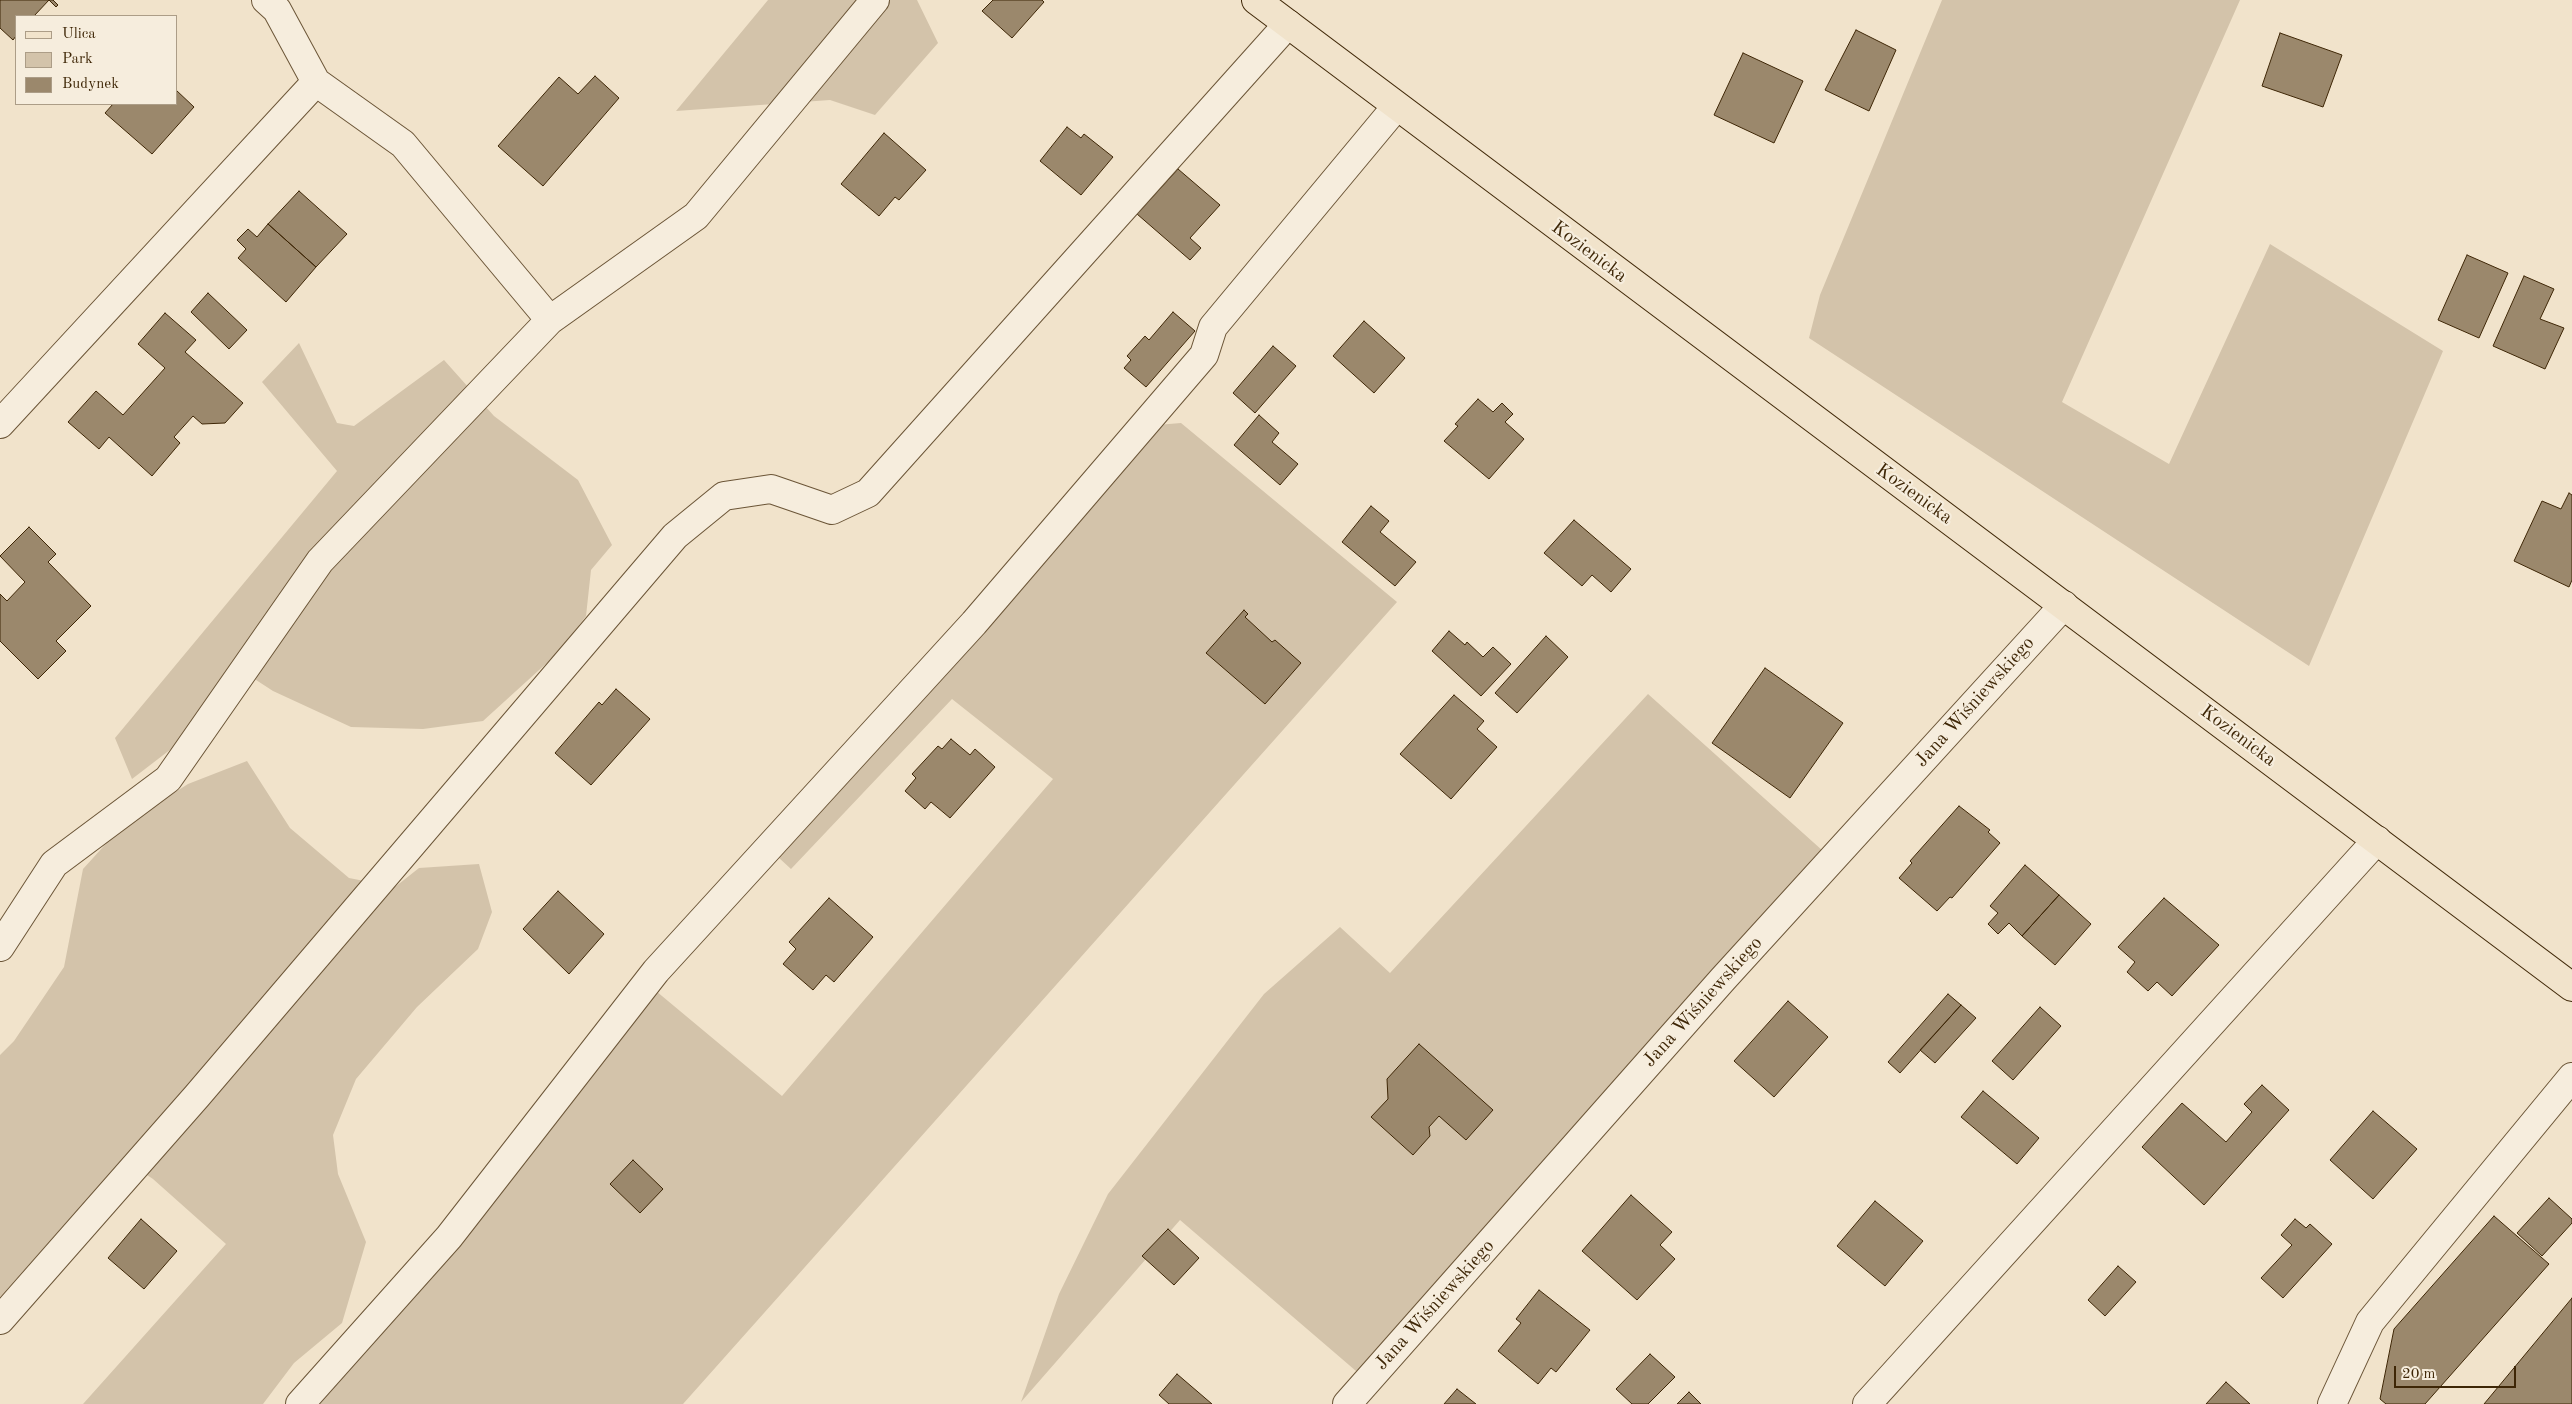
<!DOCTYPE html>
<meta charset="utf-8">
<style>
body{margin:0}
#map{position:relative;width:2572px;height:1404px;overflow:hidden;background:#f1e3cb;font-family:"Old Standard TT",serif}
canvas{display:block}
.legend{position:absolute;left:15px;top:15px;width:162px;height:90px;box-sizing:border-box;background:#f6eddd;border:1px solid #ac9d87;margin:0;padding:6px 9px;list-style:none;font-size:15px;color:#3e2606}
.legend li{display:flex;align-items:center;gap:10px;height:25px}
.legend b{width:25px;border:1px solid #ac9d87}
.scale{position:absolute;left:2394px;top:1366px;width:122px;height:22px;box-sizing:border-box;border:2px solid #3e2606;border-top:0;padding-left:6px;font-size:15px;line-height:18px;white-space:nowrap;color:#3e2606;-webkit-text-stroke:4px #f6eddd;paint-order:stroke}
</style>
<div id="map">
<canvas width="2572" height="1404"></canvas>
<ul class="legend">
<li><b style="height:6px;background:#f1e3cb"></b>Ulica</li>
<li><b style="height:14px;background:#d3c3aa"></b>Park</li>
<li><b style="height:14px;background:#9b886c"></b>Budynek</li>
</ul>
<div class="scale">20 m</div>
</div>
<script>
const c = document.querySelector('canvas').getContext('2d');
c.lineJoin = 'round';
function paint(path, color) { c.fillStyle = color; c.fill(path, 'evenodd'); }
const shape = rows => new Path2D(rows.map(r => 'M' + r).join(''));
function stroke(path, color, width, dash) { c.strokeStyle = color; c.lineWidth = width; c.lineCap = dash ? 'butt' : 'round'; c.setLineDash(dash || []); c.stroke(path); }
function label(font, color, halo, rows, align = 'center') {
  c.font = font + ' "Old Standard TT",serif'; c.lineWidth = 4.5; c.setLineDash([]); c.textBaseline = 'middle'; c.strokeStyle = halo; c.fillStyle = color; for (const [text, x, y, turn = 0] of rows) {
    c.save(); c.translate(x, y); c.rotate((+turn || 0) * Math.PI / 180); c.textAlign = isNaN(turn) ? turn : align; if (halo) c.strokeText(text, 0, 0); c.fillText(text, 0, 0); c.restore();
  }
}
paint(shape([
 [768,0,917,0,938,43,875,115,830,100,676,111],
 [1942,0,2240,0,2062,402,2169,464,2270,244,2443,351,2309,666,1809,338,1820,295],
 [299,343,337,423,354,426,444,360,494,416,578,480,612,545,591,570,586,616,560,651,483,721,423,729,351,727,273,691,233,665,175,746,132,779,115,738,337,471,262,382],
 [1181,423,1397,602,683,1404,318,1404,656,991,782,1096,1053,779,952,699,791,869,778,857,948,672,1080,521,1157,425],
 [1648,694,1823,851,1363,1377,1180,1220,1021,1402,1059,1294,1108,1194,1264,994,1340,927,1390,973],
 [247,761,290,828,349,878,395,887,419,868,479,864,492,912,478,949,417,1007,356,1079,333,1135,338,1174,366,1242,342,1323,294,1363,263,1404,83,1404,226,1244,153,1179,123,1159,0,1297,0,1055,14,1041,64,967,83,869,122,826,188,784]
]), '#d3c3aa');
const building = shape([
 [0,0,49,0,34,16,16,16,16,36,13,40,0,28,0,0],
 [49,0,53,0,58,5,56,7,49,0],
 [993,0,1042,0,1044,2,1012,38,982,11,993,0],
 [1856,30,1896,50,1869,111,1825,90,1856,30],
 [2280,33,2342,55,2323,107,2262,86,2280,33],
 [1743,53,1803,81,1774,143,1714,115,1743,53],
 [595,76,619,98,543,186,498,146,559,77,578,94,595,76],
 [176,90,194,107,152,154,105,113,113,104,176,104,176,90],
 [1067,127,1081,138,1084,134,1113,157,1081,195,1040,161,1067,127],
 [884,133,926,170,899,200,895,197,879,216,841,184,884,133],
 [1178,169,1220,205,1190,238,1201,248,1190,260,1137,214,1178,169],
 [299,191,347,234,316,267,268,224,299,191],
 [268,224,316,267,286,302,238,258,246,249,237,240,248,229,257,237,268,224],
 [2467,255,2508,273,2479,338,2438,320,2467,255],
 [2524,276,2554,289,2540,319,2564,328,2545,369,2493,346,2524,276],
 [208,293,247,330,229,349,191,312,208,293],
 [1173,312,1195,331,1146,387,1124,368,1131,360,1127,356,1145,336,1149,340,1173,312],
 [165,313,196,340,185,352,243,403,225,423,202,424,193,416,174,437,180,443,152,476,109,437,99,449,68,422,96,391,123,415,165,368,138,344,165,313],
 [1364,321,1405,358,1374,393,1333,356,1364,321],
 [1273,346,1296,366,1255,413,1233,393,1273,346],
 [1478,399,1493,412,1502,403,1513,414,1505,422,1524,439,1489,479,1444,441,1458,426,1455,424,1478,399],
 [1259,415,1279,433,1272,442,1298,464,1280,485,1234,445,1259,415],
 [2569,493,2572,495,2572,580,2569,587,2514,561,2542,501,2561,509,2569,493],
 [1371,506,1389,521,1380,532,1416,562,1395,586,1342,542,1371,506],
 [1574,520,1631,569,1611,592,1592,575,1582,586,1544,553,1574,520],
 [29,527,56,554,48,562,91,606,56,641,66,651,38,679,0,641,0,594,7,601,25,582,0,556,29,527],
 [1244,610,1248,614,1245,617,1272,642,1275,640,1301,663,1265,704,1206,653,1244,610],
 [1449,631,1465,645,1467,642,1483,657,1493,647,1511,664,1481,696,1432,651,1449,631],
 [1546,636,1568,657,1517,713,1495,693,1546,636],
 [1765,668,1843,723,1790,798,1712,743,1765,668],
 [616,689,650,719,591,785,555,753,599,702,602,705,616,689],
 [1454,695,1484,721,1477,729,1497,747,1451,799,1400,754,1454,695],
 [951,739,970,755,975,749,995,767,950,818,931,802,925,809,905,791,916,778,912,774,938,746,942,749,951,739],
 [1959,806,1990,830,1988,832,2000,843,1952,898,1950,897,1937,911,1899,878,1912,863,1910,861,1959,806],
 [2025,865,2059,895,2022,936,2009,923,1998,934,1988,924,1998,913,1990,906,2025,865],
 [558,891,604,934,569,974,523,929,558,891],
 [2059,895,2091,924,2055,965,2022,936,2059,895],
 [829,898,873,937,834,982,826,975,813,990,783,964,796,949,789,942,829,898],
 [2164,898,2219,945,2172,996,2157,982,2148,991,2127,972,2135,962,2118,947,2164,898],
 [1948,994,1961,1005,1900,1073,1888,1062,1948,994],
 [1788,1001,1828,1037,1774,1097,1734,1061,1788,1001],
 [1961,1005,1976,1018,1935,1063,1920,1050,1961,1005],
 [2040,1007,2061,1026,2013,1080,1992,1061,2040,1007],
 [1419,1044,1493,1110,1466,1140,1439,1116,1429,1127,1430,1136,1413,1155,1371,1117,1388,1099,1387,1079,1419,1044],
 [2262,1085,2289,1110,2204,1205,2142,1147,2182,1103,2226,1142,2252,1112,2244,1104,2262,1085],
 [1983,1091,2039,1138,2017,1164,1961,1117,1983,1091],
 [2373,1111,2417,1149,2373,1199,2330,1160,2373,1111],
 [633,1160,663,1189,640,1213,610,1184,633,1160],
 [1631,1195,1672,1232,1660,1245,1675,1259,1637,1300,1582,1251,1631,1195],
 [2549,1198,2572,1219,2572,1223,2542,1256,2517,1233,2549,1198],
 [1875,1201,1923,1241,1885,1286,1837,1246,1875,1201],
 [2494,1216,2549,1264,2425,1404,2386,1404,2380,1399,2394,1329,2494,1216],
 [141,1219,177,1251,144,1289,108,1258,141,1219],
 [2295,1219,2306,1228,2310,1224,2332,1244,2283,1298,2261,1278,2292,1245,2281,1235,2295,1219],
 [1168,1229,1199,1258,1174,1285,1142,1256,1168,1229],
 [2118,1266,2136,1282,2105,1316,2088,1300,2118,1266],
 [1539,1290,1590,1330,1556,1372,1551,1368,1538,1384,1498,1351,1521,1323,1516,1319,1539,1290],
 [2572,1298,2572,1404,2484,1404,2572,1298],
 [1650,1354,1675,1377,1648,1404,1632,1404,1616,1389,1650,1354],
 [1177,1374,1212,1404,1169,1404,1159,1395,1177,1374],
 [2226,1382,2250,1404,2206,1404,2226,1382],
 [1457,1389,1476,1404,1444,1404,1457,1389],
 [1689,1392,1701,1404,1677,1404,1689,1392]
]);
paint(building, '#9b886c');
stroke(building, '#3e2606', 1);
const minor = shape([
 [266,0,277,10,316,82,403,144,550,320],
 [0,424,316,82],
 [0,947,54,864,168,779,320,561,550,320,696,216,875,0],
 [0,1320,197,1096,675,536,724,496,771,489,832,510,868,493,1288,24],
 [300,1404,449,1237,656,971,974,623,1204,355,1213,327,1396,107],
 [1347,1404,1723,979,2064,605],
 [1867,1404,2377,840],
 [2332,1404,2370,1322,2572,1077]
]);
const major = shape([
 [1256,0,2572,987]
]);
stroke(minor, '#6b5537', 30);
stroke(major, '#3e2606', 30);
stroke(minor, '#f6eddd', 28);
stroke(major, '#f1e3cb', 28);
label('19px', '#3e2606', '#f6eddd', [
 ["Kozienicka",1589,252,37],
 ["Kozienicka",1914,494,36],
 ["Jana Wiśniewskiego",1975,702,-48],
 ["Kozienicka",2238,736,37],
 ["Jana Wiśniewskiego",1703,1002,-48],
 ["Jana Wiśniewskiego",1435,1305,-48]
]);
</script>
